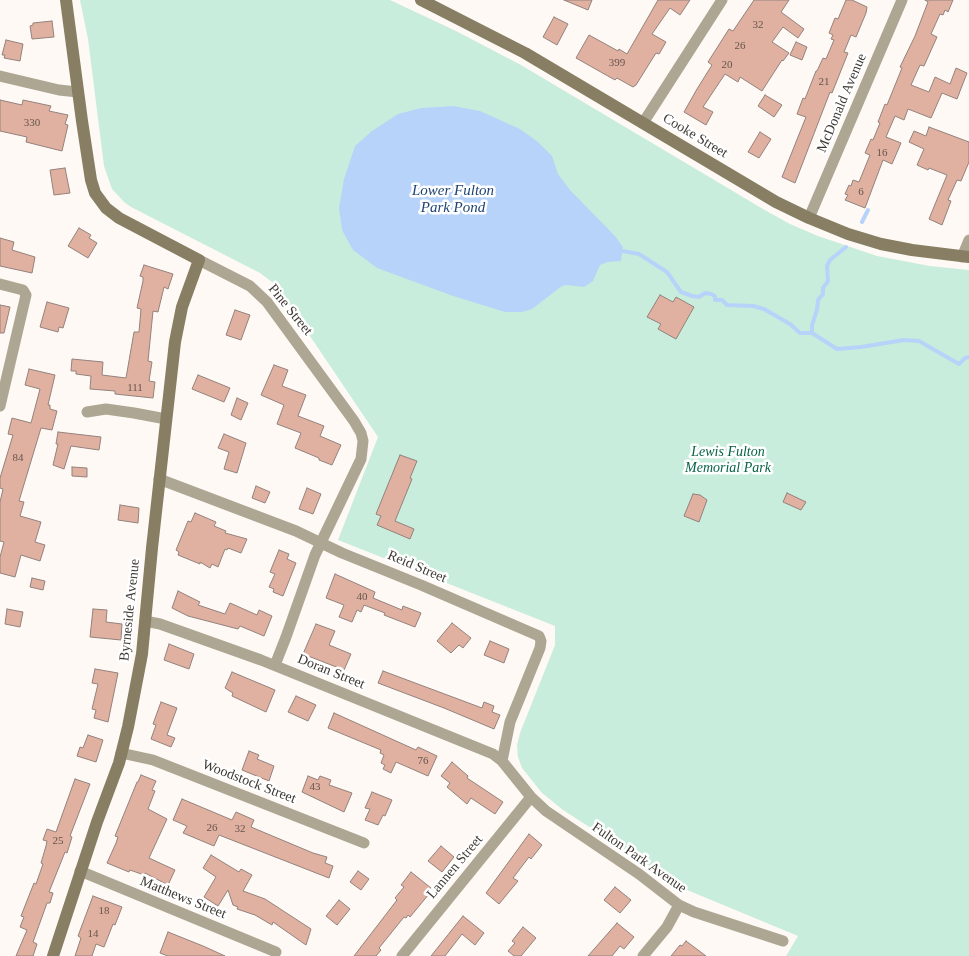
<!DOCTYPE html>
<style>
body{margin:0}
canvas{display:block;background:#fef9f4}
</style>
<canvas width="969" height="956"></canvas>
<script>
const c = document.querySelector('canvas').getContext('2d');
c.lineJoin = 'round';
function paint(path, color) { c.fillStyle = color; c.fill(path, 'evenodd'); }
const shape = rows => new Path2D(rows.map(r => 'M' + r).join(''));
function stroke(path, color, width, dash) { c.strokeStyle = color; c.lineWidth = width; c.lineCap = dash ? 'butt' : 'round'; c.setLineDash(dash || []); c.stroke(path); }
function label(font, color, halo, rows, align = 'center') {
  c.font = font + ' Georgia,serif'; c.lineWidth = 5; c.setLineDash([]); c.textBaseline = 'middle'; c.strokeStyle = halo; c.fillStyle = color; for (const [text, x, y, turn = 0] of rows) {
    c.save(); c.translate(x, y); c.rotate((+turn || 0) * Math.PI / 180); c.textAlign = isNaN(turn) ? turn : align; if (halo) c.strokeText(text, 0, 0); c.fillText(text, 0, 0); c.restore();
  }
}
paint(shape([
 [80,0,390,0,456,31,521,65,763,209,790,224,818,236,877,256,930,266,969,270,969,956,786,956,798,936,687,890,563,810,542,793,522,768,518,757,517,745,520,733,555,645,555,626,338,540,378,437,281,293,272,282,260,273,131,207,124,202,112,189,104,166,88,39]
]), '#c9eddc');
paint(shape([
 [453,106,480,111,520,129,538,142,552,156,558,174,570,190,615,236,623,247,621,261,608,262,600,265,593,281,584,287,567,285,562,286,532,309,522,312,505,312,453,296,377,268,353,250,342,230,339,208,344,179,355,146,372,131,398,114,421,108]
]), '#b8d3f9');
stroke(shape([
 [862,222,868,210],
 [622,251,639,254,667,272,681,292,692,296,699,297,705,293,711,294,715,296,715,300,722,300,727,305,753,306,764,309,790,324,800,333,812,333,837,349,861,347,904,340,919,341,959,364,965,358,969,357],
 [812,333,812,325,817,310,818,300,823,294,823,288,828,281,827,266,830,260,846,247]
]), '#b8d3f9', 4);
const building = shape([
 [564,0,592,0,588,10,564,0],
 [658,0,690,0,680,15,670,8,652,34,666,42,659,54,656,53,636,85,633,87,617,78,615,80,576,58,589,35,618,51,619,49,627,54,658,0],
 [754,0,789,0,781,12,804,29,798,38,783,27,772,42,789,53,783,61,782,60,762,91,740,77,738,82,725,74,703,107,713,112,706,125,684,112,697,89,712,65,708,62,729,29,733,31,754,0],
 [846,0,852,0,867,7,866,13,856,37,851,35,844,52,848,53,832,93,830,92,795,183,782,177,806,117,797,114,803,98,805,99,816,71,817,71,823,58,826,59,834,40,831,39,833,35,829,33,835,18,838,19,846,0],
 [925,0,953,0,948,12,945,10,943,15,940,14,931,34,937,37,924,66,920,65,911,85,929,92,935,77,950,84,956,68,967,73,957,99,942,93,931,118,908,109,904,120,895,116,886,137,901,143,892,164,883,160,865,208,845,200,848,195,845,194,849,185,851,186,853,180,859,182,870,155,865,153,871,139,873,140,880,123,878,122,885,104,887,105,902,68,900,67,915,36,928,2,925,0],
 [554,17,568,24,557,45,543,37,554,17],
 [52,21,54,37,32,39,30,26,33,25,33,23,52,21],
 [6,40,23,44,20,61,4,58,5,55,2,55,6,40],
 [796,42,807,47,802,60,790,55,796,42],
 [765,95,782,105,774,117,758,106,765,95],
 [0,100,22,105,23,100,51,106,49,111,68,115,65,124,68,125,62,151,26,142,27,137,0,131,0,100],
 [929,127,969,142,969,162,961,181,957,180,948,200,951,201,942,225,929,219,947,175,929,168,928,170,917,165,924,149,909,142,914,131,926,136,929,127],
 [760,132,771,139,759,158,748,152,760,132],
 [65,168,70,193,54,195,50,170,65,168],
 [79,228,91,235,89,238,97,243,88,258,68,246,79,228],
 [0,238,14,242,12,250,35,257,32,273,0,266,0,238],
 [144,265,173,274,168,289,164,287,158,312,153,311,148,361,152,362,149,381,155,382,153,398,115,394,115,391,90,389,91,376,76,374,76,371,71,371,72,359,103,362,102,375,126,378,134,332,139,332,141,309,137,308,143,281,143,277,140,276,144,265],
 [660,295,673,302,676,297,694,307,676,339,658,329,661,324,647,317,660,295],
 [47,302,69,308,63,328,59,327,58,332,40,327,47,302],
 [0,305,10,307,4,333,0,333,0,305],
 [235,310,250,315,241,340,226,335,235,310],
 [274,365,288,370,282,386,306,395,298,416,324,426,320,436,341,445,332,465,319,460,319,458,295,448,301,433,277,424,284,405,261,395,274,365],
 [29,369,55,375,48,405,50,405,50,409,57,411,52,430,41,428,19,501,24,502,20,516,41,522,35,542,45,545,40,561,21,555,15,577,0,573,0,557,4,542,0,541,0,502,3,489,0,488,0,478,13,435,8,434,12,418,31,423,40,389,25,385,29,369],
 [198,375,230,388,224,402,192,389,198,375],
 [237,398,248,403,241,420,231,415,237,398],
 [58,432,101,437,99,450,71,446,64,469,53,465,58,444,56,444,58,432],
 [224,434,246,443,237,473,224,469,229,452,218,448,224,434],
 [400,455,417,461,410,478,412,479,395,521,414,529,410,539,377,525,381,516,376,514,400,455],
 [72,467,87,468,87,477,72,476,72,467],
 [256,486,270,492,265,503,252,498,256,486],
 [307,488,321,494,313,514,299,509,307,488],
 [787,493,806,502,801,510,783,502,787,493],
 [693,494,700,495,707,500,699,522,684,516,693,494],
 [120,505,139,508,138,523,118,520,120,505],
 [195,513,216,522,214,526,226,531,225,533,247,539,241,553,228,548,227,550,225,549,218,567,212,564,210,568,200,562,200,564,178,555,179,552,176,550,188,521,191,522,195,513],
 [279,550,289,554,287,559,296,563,283,596,273,592,274,589,269,587,275,574,270,572,279,550],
 [335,574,375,592,373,598,402,610,403,606,421,613,415,627,384,615,385,613,364,605,361,612,357,610,352,622,339,617,344,605,326,598,335,574],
 [32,578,45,581,43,590,30,587,32,578],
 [178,591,200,602,198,605,225,614,230,603,257,615,259,610,272,616,264,636,240,626,238,629,188,616,172,608,178,591],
 [7,609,23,612,20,627,5,624,7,609],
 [93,609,107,610,106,622,122,624,121,640,90,637,93,609],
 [452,623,471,638,463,648,459,645,451,653,437,641,452,623],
 [316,624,335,631,329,645,351,654,344,670,303,654,316,624],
 [490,641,509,649,504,663,484,655,490,641],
 [169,644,194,654,189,669,164,660,169,644],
 [95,669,118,673,108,722,94,718,96,710,92,709,98,684,92,683,95,669],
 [383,671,482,708,484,702,494,706,492,712,500,715,494,729,444,708,378,683,383,671],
 [232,672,275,690,266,712,232,696,233,693,225,688,232,672],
 [296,696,316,705,308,721,288,712,296,696],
 [161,702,177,708,167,735,175,738,171,747,151,739,156,725,153,724,161,702],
 [334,713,416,750,418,747,437,756,428,776,396,762,391,773,383,769,385,765,381,763,384,755,380,753,381,750,328,728,334,713],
 [88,735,103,740,96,762,77,756,80,747,83,748,88,735],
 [249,751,259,755,257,759,274,766,269,781,242,770,249,751],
 [452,762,468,776,467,778,503,802,495,814,471,798,467,804,447,787,450,783,441,776,452,762],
 [141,775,156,781,152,790,155,791,148,809,167,819,149,858,175,870,168,885,145,873,144,875,130,870,129,872,107,863,116,843,118,837,115,836,137,782,138,782,141,775],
 [308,776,318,780,320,776,331,780,329,785,352,793,344,812,302,792,308,776],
 [75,779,90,784,70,836,72,837,67,853,65,852,49,892,53,893,50,903,47,903,33,942,37,944,33,956,16,956,27,930,20,927,24,917,21,916,34,883,36,884,43,864,41,863,46,846,47,841,43,840,47,829,56,832,75,779],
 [372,792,392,800,385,816,383,815,378,825,365,820,370,809,365,808,372,792],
 [182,799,232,820,236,812,254,820,251,827,313,853,327,857,325,863,333,866,329,878,219,835,214,846,183,833,187,826,173,820,182,799],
 [529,834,542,845,531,859,529,857,513,878,518,881,499,904,486,893,529,834],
 [441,846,454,857,442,872,428,861,441,846],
 [211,855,239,872,241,869,252,875,243,891,265,899,311,929,306,945,273,922,272,925,255,915,237,909,238,907,233,905,228,890,218,906,204,897,216,877,203,868,211,855],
 [358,871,369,879,361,890,350,882,358,871],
 [411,872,431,888,427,892,429,894,410,917,408,915,406,918,404,917,379,948,381,950,376,956,354,956,397,900,395,898,404,887,401,885,411,872],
 [615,887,631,900,620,913,604,900,615,887],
 [93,896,122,907,115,925,113,924,104,947,96,944,92,956,75,956,81,938,78,936,93,896],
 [339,900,350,909,337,925,326,916,339,900],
 [463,916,484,933,475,945,462,934,445,956,431,956,463,916],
 [617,923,634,937,624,949,620,946,612,956,588,956,617,923],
 [523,927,536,938,521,956,514,956,508,951,515,943,512,941,523,927],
 [168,932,203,946,225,956,168,956,160,953,168,932],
 [686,941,706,956,671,956,680,945,682,946,686,941]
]);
paint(building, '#e0b0a0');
stroke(building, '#93827d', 1);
stroke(shape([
 [0,76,59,90,78,92],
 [643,123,722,0],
 [809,218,902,0],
 [962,257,969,240],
 [199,260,250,286,267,302,354,421,361,433,363,441,361,459,315,555,286,637,275,665],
 [0,284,23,290,26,295,0,406],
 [87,412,106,409,134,413,166,419],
 [159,479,296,531,342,553,421,585,539,636,541,641,540,648,510,722,502,761],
 [145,621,160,624,261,660,493,754,502,761,531,797,546,811,639,874,679,905,694,912,783,941],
 [121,753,153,760,364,843],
 [80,871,276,952],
 [402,956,531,797],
 [643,956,667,927,679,905]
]), '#ada693', 11);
stroke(shape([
 [421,0,525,53,776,202,809,218,848,234,881,244,912,250,969,257],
 [53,956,97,822,119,763,128,727,142,654,152,548,175,342,182,307,199,260,119,218,106,208,95,193,91,180,82,121,66,0]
]), '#877e63', 12);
label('11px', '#66564e', null, [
 ["32",758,25],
 ["26",740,46],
 ["399",617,63],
 ["20",727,65],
 ["21",824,82],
 ["330",32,123],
 ["16",882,153],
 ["6",861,192],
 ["111",135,388],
 ["84",18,458],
 ["40",362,597],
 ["76",423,761],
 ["43",315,787],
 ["26",212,828],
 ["32",240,829],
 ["25",58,841],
 ["18",104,911],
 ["14",93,934]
]);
label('14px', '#3d3833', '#fff', [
 ["McDonald Avenue",842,103,-67],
 ["Cooke Street",695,136,31],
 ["Pine Street",290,310,51],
 ["Reid Street",417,567,23],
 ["Byrneside Avenue",130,610,-84],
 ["Doran Street",331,672,22],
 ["Woodstock Street",249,782,21],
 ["Fulton Park Avenue",639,858,35],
 ["Lannen Street",455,867,-50],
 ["Matthews Street",183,898,22]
]);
label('italic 14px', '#076246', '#fff', [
 ["Lewis Fulton",728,452],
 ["Memorial Park",728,468]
]);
label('italic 15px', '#1e4271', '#fff', [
 ["Lower Fulton",453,191],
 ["Park Pond",453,208]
]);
</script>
